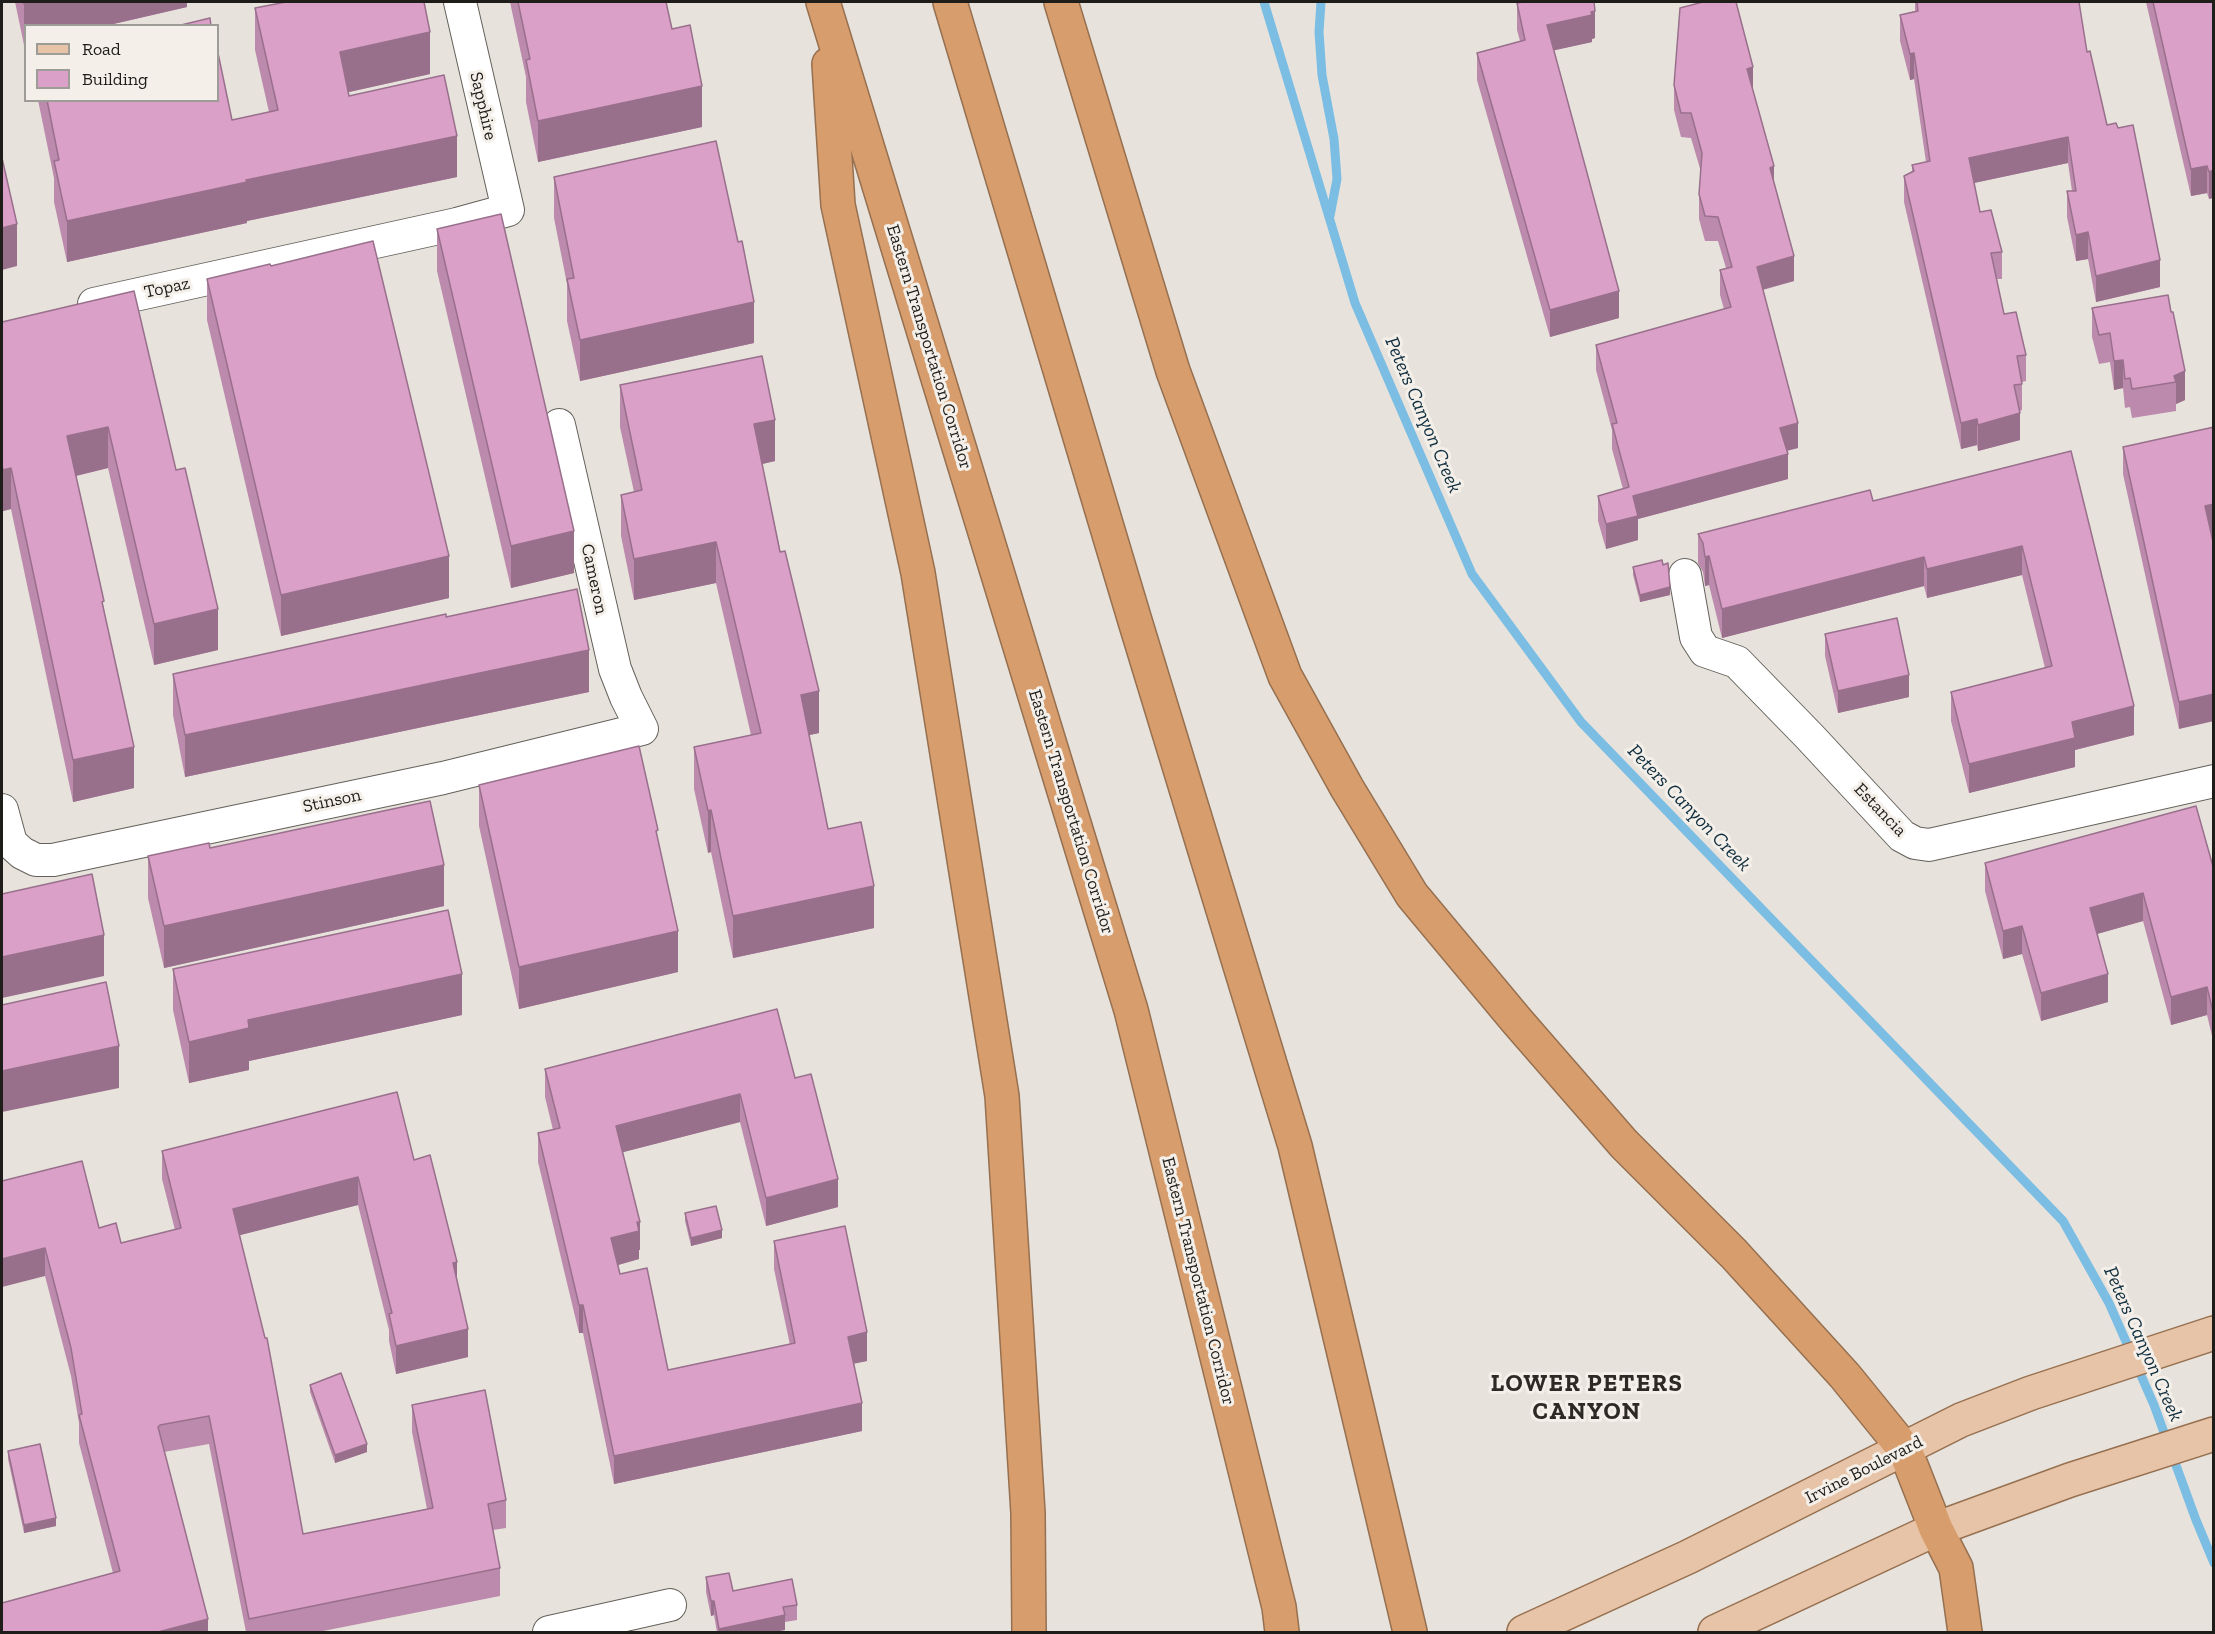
<!DOCTYPE html>
<style>
body{margin:0}
#map{position:relative;width:2215px;height:1634px;overflow:hidden;background:#e7e3dc;font-family:"Zilla Slab",serif}
canvas{display:block}
.frame{position:absolute;inset:0;border:3px solid #1e1d1a;pointer-events:none}
.legend{position:absolute;left:24px;top:24px;width:195px;height:78px;box-sizing:border-box;background:#f4f0e9;border:2px solid #9e9c96;margin:0;padding:8px 10px;list-style:none;font-size:18px;color:#1e1d1a}
.legend li{display:flex;align-items:center;gap:12px;height:30px}
.legend b{width:30px;border:2px solid #9e9c96}
</style>
<div id="map">
<canvas width="2215" height="1634"></canvas>
<div class="frame"></div>
<ul class="legend">
<li><b style="height:8px;background:#e7c4a7"></b>Road</li>
<li><b style="height:16px;background:#dba0c8"></b>Building</li>
</ul>
</div>
<script>
const c = document.querySelector('canvas').getContext('2d');
c.lineJoin = 'round';
const shape = rows => new Path2D(rows.map(r => 'M' + r).join(''));
function stroke(path, color, width, dash) { c.strokeStyle = color; c.lineWidth = width; c.lineCap = dash ? 'butt' : 'round'; c.setLineDash(dash || []); c.stroke(path); }
function paint(path, color) { c.fillStyle = color; c.fill(path, 'evenodd'); }
function label(font, color, halo, rows, align = 'center') {
  c.font = font + ' "Zilla Slab",serif'; c.lineWidth = 6; c.setLineDash([]); c.textBaseline = 'middle'; c.strokeStyle = halo; c.fillStyle = color; for (const [text, x, y, turn = 0] of rows) {
    c.save(); c.translate(x, y); c.rotate((+turn || 0) * Math.PI / 180); c.textAlign = isNaN(turn) ? turn : align; if (halo) c.strokeText(text, 0, 0); c.fillText(text, 0, 0); c.restore();
  }
}
stroke(shape([
 [1264,2,1355,303,1472,574,1581,722,2063,1221,2109,1303,2154,1405,2196,1520,2214,1563],
 [1321,2,1319,32,1322,75,1334,139,1337,179,1330,216]
]), '#7bbde3', 9);
const minor = shape([
 [94,304,457,224,508,210,460,2],
 [1685,575,1696,637,1705,651,1737,662,1810,737,1902,836,1915,843,1929,845,2214,781],
 [2,810,11,843,22,853,36,860,53,860,443,778,642,729,626,697,615,669,559,425],
 [549,1632,670,1605]
]);
const major = shape([
 [1524,1632,1688,1557,1961,1420,2031,1393,2214,1333],
 [1715,1632,1936,1529,2070,1480,2214,1434]
]);
const highway = shape([
 [823,2,1131,1010,1279,1607,1282,1632],
 [950,2,1135,621,1295,1146,1410,1632],
 [1061,2,1173,371,1285,676,1347,788,1412,895,1517,1021,1624,1144,1734,1254,1845,1376,1905,1450,1936,1529,1956,1568,1965,1632],
 [829,64,838,205,918,573,1002,1096,1028,1513,1029,1632]
]);
stroke(minor, '#64615b', 34);
stroke(major, '#967050', 36);
stroke(highway, '#967050', 36);
stroke(minor, '#fff', 32);
stroke(major, '#e7c4a7', 33);
stroke(highway, '#d79d6d', 33);
paint(shape([
 [15,2,187,2,187,7,109,25,109,26,26,26,26,45,24,45],
 [510,2,666,2,672,29,702,127,538,162,526,102,526,77],
 [1915,2,2079,2,2087,52,2107,125,2160,287,2096,302,2088,259,2076,261,2067,217,2067,191,2072,191,2068,163,1974,183,1980,212,2002,252,2002,279,1996,279,2004,314,2026,355,2026,381,2022,382,2022,410,2019,411,2020,440,1978,451,1977,445,1961,449,1904,202,1904,176,1912,171,1912,165,1926,162,1914,79,1910,80,1900,41,1900,15,1915,11],
 [2146,2,2214,2,2209,199,2207,193,2191,196],
 [1517,3,1595,38,1592,39,1592,42,1554,50,1619,318,1550,337,1477,80,1477,53,1520,41,1517,30],
 [255,8,430,74,349,92,349,96,457,177,247,221,247,223,67,262,54,202,54,178,38,100,218,100,232,120,269,112,255,50],
 [1674,85,1753,91,1774,185,1794,281,1763,290,1798,448,1787,451,1788,479,1638,519,1638,540,1606,549,1598,521,1598,496,1623,489,1612,449,1612,430,1596,370,1596,345,1724,309,1720,295,1720,270,1726,268,1718,241,1705,241,1699,219,1699,194,1701,172,1691,138,1681,137,1674,110],
 [554,177,738,242,754,343,580,381,567,321,567,284,554,218],
 [437,229,574,573,511,588,437,271],
 [271,266,449,598,281,636,207,320,207,279],
 [134,291,218,650,154,665,108,468,76,476,104,609,134,788,73,802,11,509,3,511,2,506,2,322],
 [2168,295,2185,400,2176,404,2176,411,2132,418,2130,407,2125,408,2123,388,2114,390,2110,362,2099,364,2092,337,2092,308],
 [620,385,775,461,762,464,819,733,809,735,828,829,874,928,733,958,711,852,708,853,694,789,694,747,751,735,716,583,634,600,621,536,621,495,634,492,620,427],
 [2214,427,2214,532,2211,532,2179,729,2123,474,2123,447],
 [2071,451,2134,735,2075,750,2075,767,1969,793,1951,721,1951,692,2045,668,2022,575,1927,598,1924,586,1722,638,1709,585,1705,586,1703,572,1698,563,1698,534,1873,501],
 [1663,565,1670,595,1640,602,1633,575,1633,567],
 [446,617,589,692,185,777,173,715,173,674],
 [1825,634,1909,697,1838,713,1825,656],
 [479,785,658,841,678,972,519,1009,479,826],
 [210,848,444,906,164,968,148,898,148,856],
 [1985,863,2214,870,2214,1044,2207,1015,2171,1025,2143,921,2097,934,2108,1002,2041,1021,2022,954,2003,959,1985,891],
 [173,969,462,1015,249,1061,249,1070,189,1083,173,1010],
 [545,1069,795,1078,838,1207,766,1226,740,1122,623,1152,640,1250,639,1250,639,1259,618,1265,620,1274,668,1370,790,1345,774,1269,774,1241,867,1361,854,1363,862,1431,614,1484,583,1333,579,1333,538,1162,538,1133,553,1130,545,1097],
 [162,1151,414,1160,457,1278,468,1357,396,1374,389,1341,389,1330,358,1205,239,1235,303,1534,427,1509,412,1432,412,1405,506,1500,506,1528,493,1530,500,1568,500,1596,318,1632,246,1632,209,1444,164,1452,208,1632,113,1573,79,1443,79,1423,71,1376,45,1276,2,1181,99,1228,121,1243,175,1230,162,1179],
 [685,1213,722,1238,691,1246,685,1221],
 [310,1385,367,1452,335,1463,310,1392],
 [8,1451,56,1526,24,1533,8,1459],
 [706,1577,733,1591,797,1605,797,1620,785,1622,785,1630,773,1632,717,1632,714,1615,711,1616,706,1592]
]), '#bc8aac');
paint(shape([
 [34,2,187,2,187,7,109,25,109,26,26,26,26,45,24,45,24,4],
 [1595,11,1595,38,1592,39,1592,42,1547,52,1547,25],
 [430,32,430,74,340,94,340,52],
 [1914,53,1914,79,1910,80,1910,54],
 [1753,67,1753,92,1747,69],
 [702,86,702,127,538,162,538,121],
 [457,136,457,177,247,221,247,223,67,262,67,221,246,180],
 [2068,137,2068,163,1969,184,1969,158],
 [1774,166,1774,191,1770,168],
 [2207,166,2207,193,2191,196,2191,169],
 [2214,170,2214,198,2209,199,2209,172],
 [17,224,17,266,2,270,2,228],
 [2088,232,2088,259,2076,261,2076,235],
 [1794,256,1794,281,1757,291,1757,267],
 [2160,260,2160,287,2096,302,2096,276],
 [1619,291,1619,318,1550,337,1550,310],
 [754,302,754,343,580,381,580,340],
 [2123,360,2123,388,2114,390,2114,361],
 [2185,371,2185,400,2176,404,2176,382,2174,376],
 [2020,413,2020,440,1978,451,1978,425],
 [1977,419,1977,445,1961,449,1961,423],
 [775,420,775,461,754,466,754,424],
 [1798,423,1798,448,1780,452,1780,428],
 [108,427,108,468,67,478,67,436],
 [1788,454,1788,479,1638,519,1638,540,1606,549,1606,524,1633,496],
 [11,468,11,509,3,511,3,470],
 [2214,504,2214,532,2205,534,2205,506],
 [574,531,574,573,511,588,511,546],
 [716,542,716,583,634,600,634,559],
 [2022,546,2022,575,1927,598,1927,569],
 [449,556,449,598,281,636,281,595],
 [1709,556,1709,585,1705,586,1705,557],
 [1924,557,1924,586,1722,638,1722,609],
 [1670,587,1670,595,1640,602,1640,595],
 [218,609,218,650,154,665,154,624],
 [589,650,589,692,185,777,185,735],
 [1909,675,1909,697,1838,713,1838,691],
 [819,691,819,733,801,737,801,695],
 [2214,694,2214,721,2179,729,2179,702],
 [2134,706,2134,735,2075,750,2075,767,1969,793,1969,764,2072,722],
 [134,747,134,788,73,802,73,760],
 [711,810,711,852,708,853,708,811],
 [444,865,444,906,164,968,164,926],
 [874,886,874,928,733,958,733,916],
 [2143,893,2143,921,2090,936,2090,908],
 [2022,926,2022,954,2003,959,2003,931],
 [678,931,678,972,519,1009,519,967],
 [104,935,104,976,2,998,2,957],
 [462,974,462,1015,249,1061,249,1070,189,1083,189,1042,248,1020],
 [2108,974,2108,1002,2041,1021,2041,993],
 [2207,987,2207,1015,2171,1025,2171,997],
 [119,1046,119,1088,2,1112,2,1071],
 [740,1094,740,1122,616,1154,616,1126],
 [358,1177,358,1205,233,1237,233,1209],
 [838,1179,838,1207,766,1226,766,1198],
 [637,1222,640,1222,640,1250,639,1250,639,1259,611,1267,611,1238],
 [722,1230,722,1238,691,1246,691,1238],
 [45,1248,45,1276,2,1287,2,1259],
 [457,1262,457,1290,453,1263],
 [579,1305,583,1305,583,1333,579,1333],
 [468,1329,468,1357,396,1374,396,1346],
 [867,1332,867,1361,848,1365,848,1337],
 [862,1403,862,1431,614,1484,614,1456],
 [367,1444,367,1452,335,1463,335,1455],
 [56,1518,56,1526,24,1533,24,1525],
 [711,1601,714,1601,714,1615,711,1616],
 [785,1615,785,1630,773,1632,719,1632,719,1629],
 [208,1619,208,1632,158,1632]
]), '#99708c');
const building = shape([
 [23,2,34,2,24,4,23,2],
 [286,2,424,2,430,32,340,52,349,96,444,75,457,136,246,180,247,182,67,221,54,161,59,160,47,100,218,100,218,53,232,120,278,110,255,8,286,2],
 [518,2,666,2,672,29,690,25,702,86,538,121,526,60,530,59,518,2],
 [1523,2,1594,2,1595,11,1591,12,1592,15,1547,25,1619,291,1550,310,1477,53,1525,40,1517,3,1523,2],
 [1703,2,1736,2,1753,67,1747,69,1774,166,1770,168,1794,256,1757,267,1798,423,1780,428,1788,454,1633,496,1638,516,1606,524,1598,496,1629,487,1612,424,1617,423,1596,345,1731,307,1720,270,1732,267,1718,217,1705,216,1699,194,1702,153,1691,113,1681,113,1674,85,1680,8,1703,2],
 [1917,2,2079,2,2087,52,2090,51,2107,125,2116,123,2118,128,2133,125,2160,260,2096,276,2088,232,2076,235,2067,191,2076,191,2068,137,1969,158,1980,212,1991,210,2002,252,1991,253,2004,314,2016,312,2026,355,2017,356,2022,384,2014,385,2020,413,1978,425,1977,419,1961,423,1904,176,1914,171,1912,165,1930,161,1914,53,1910,54,1900,15,1918,11,1917,2],
 [2153,2,2214,2,2214,170,2209,172,2207,166,2191,169,2153,2],
 [210,18,211,26,177,26,210,18],
 [716,141,738,242,742,241,754,302,580,340,567,279,574,278,554,177,716,141],
 [2,158,17,224,2,228,2,158],
 [501,214,574,531,511,546,437,229,501,214],
 [373,241,449,556,281,595,207,279,270,264,271,266,373,241],
 [134,291,176,470,185,468,218,609,154,624,108,427,67,436,104,601,102,602,134,747,73,760,11,468,3,470,2,464,2,322,134,291],
 [2168,295,2171,312,2173,312,2185,371,2174,376,2176,382,2132,389,2130,378,2125,379,2123,360,2114,361,2110,333,2099,335,2092,308,2168,295],
 [762,356,775,420,754,424,780,552,785,551,819,691,801,695,828,829,861,822,874,886,733,916,711,810,708,811,694,747,761,733,716,542,634,559,621,495,642,490,620,385,762,356],
 [2214,427,2214,504,2205,506,2214,546,2214,694,2179,702,2123,447,2214,427],
 [2071,451,2134,706,2072,722,2075,738,1969,764,1951,692,2052,666,2022,546,1927,569,1924,557,1722,609,1709,556,1705,557,1703,543,1698,534,1870,490,1873,501,2071,451],
 [1662,560,1663,565,1668,563,1670,587,1640,595,1633,567,1662,560],
 [577,589,589,650,185,735,173,674,446,614,446,617,577,589],
 [1897,618,1909,675,1838,691,1825,634,1897,618],
 [639,746,658,830,656,831,678,931,519,967,479,785,639,746],
 [430,801,444,865,164,926,148,856,209,843,210,848,430,801],
 [2196,806,2214,870,2214,1016,2207,987,2171,997,2143,893,2090,908,2108,974,2041,993,2022,926,2003,931,1985,863,2196,806],
 [92,874,104,935,2,957,2,894,92,874],
 [448,910,462,974,248,1020,249,1028,189,1042,173,969,448,910],
 [106,982,119,1046,2,1071,2,1005,106,982],
 [777,1009,795,1078,811,1074,838,1179,766,1198,740,1094,616,1126,640,1222,637,1222,639,1231,611,1238,620,1274,647,1268,668,1370,795,1343,774,1241,845,1226,867,1332,848,1337,862,1403,614,1456,583,1305,579,1305,538,1133,560,1128,545,1069,777,1009],
 [397,1092,414,1160,430,1155,457,1262,453,1263,468,1329,396,1346,389,1314,392,1313,358,1177,233,1209,265,1338,267,1338,303,1534,433,1508,412,1405,485,1390,506,1500,488,1504,500,1568,249,1619,209,1416,160,1425,158,1427,208,1619,158,1632,2,1632,2,1603,120,1571,79,1415,82,1414,71,1348,45,1248,2,1259,2,1181,82,1161,99,1228,116,1223,121,1243,181,1228,162,1151,397,1092],
 [716,1206,722,1230,691,1238,685,1213,716,1206],
 [341,1373,367,1444,335,1455,310,1385,341,1373],
 [40,1444,56,1518,24,1525,8,1451,40,1444],
 [729,1573,733,1591,792,1579,797,1605,783,1607,785,1615,719,1629,714,1601,711,1601,706,1577,729,1573]
]);
paint(building, '#dba0c8');
stroke(building, '#99708c', 1.5);
label('18px', '#1e1d1a', '#f4f0e9', [
 ["Sapphire",483,106,77],
 ["Topaz",167,288,-12],
 ["Eastern Transportation Corridor",929,347,73],
 ["Cameron",594,579,78],
 ["Stinson",332,801,-12],
 ["Estancia",1880,810,46],
 ["Eastern Transportation Corridor",1071,812,73],
 ["Eastern Transportation Corridor",1198,1281,76],
 ["Irvine Boulevard",1864,1470,-27]
]);
label('italic 20px', '#102e3f', '#f4f0e9', [
 ["Peters Canyon Creek",1423,415,67],
 ["Peters Canyon Creek",1689,808,46],
 ["Peters Canyon Creek",2143,1344,66]
]);
c.letterSpacing = '1.5px';
label('bold 24px', '#2d2a25', '#f4f0e9', [
 ["LOWER PETERS",1587,1384],
 ["CANYON",1587,1412]
]);
c.letterSpacing = '0px';
</script>
